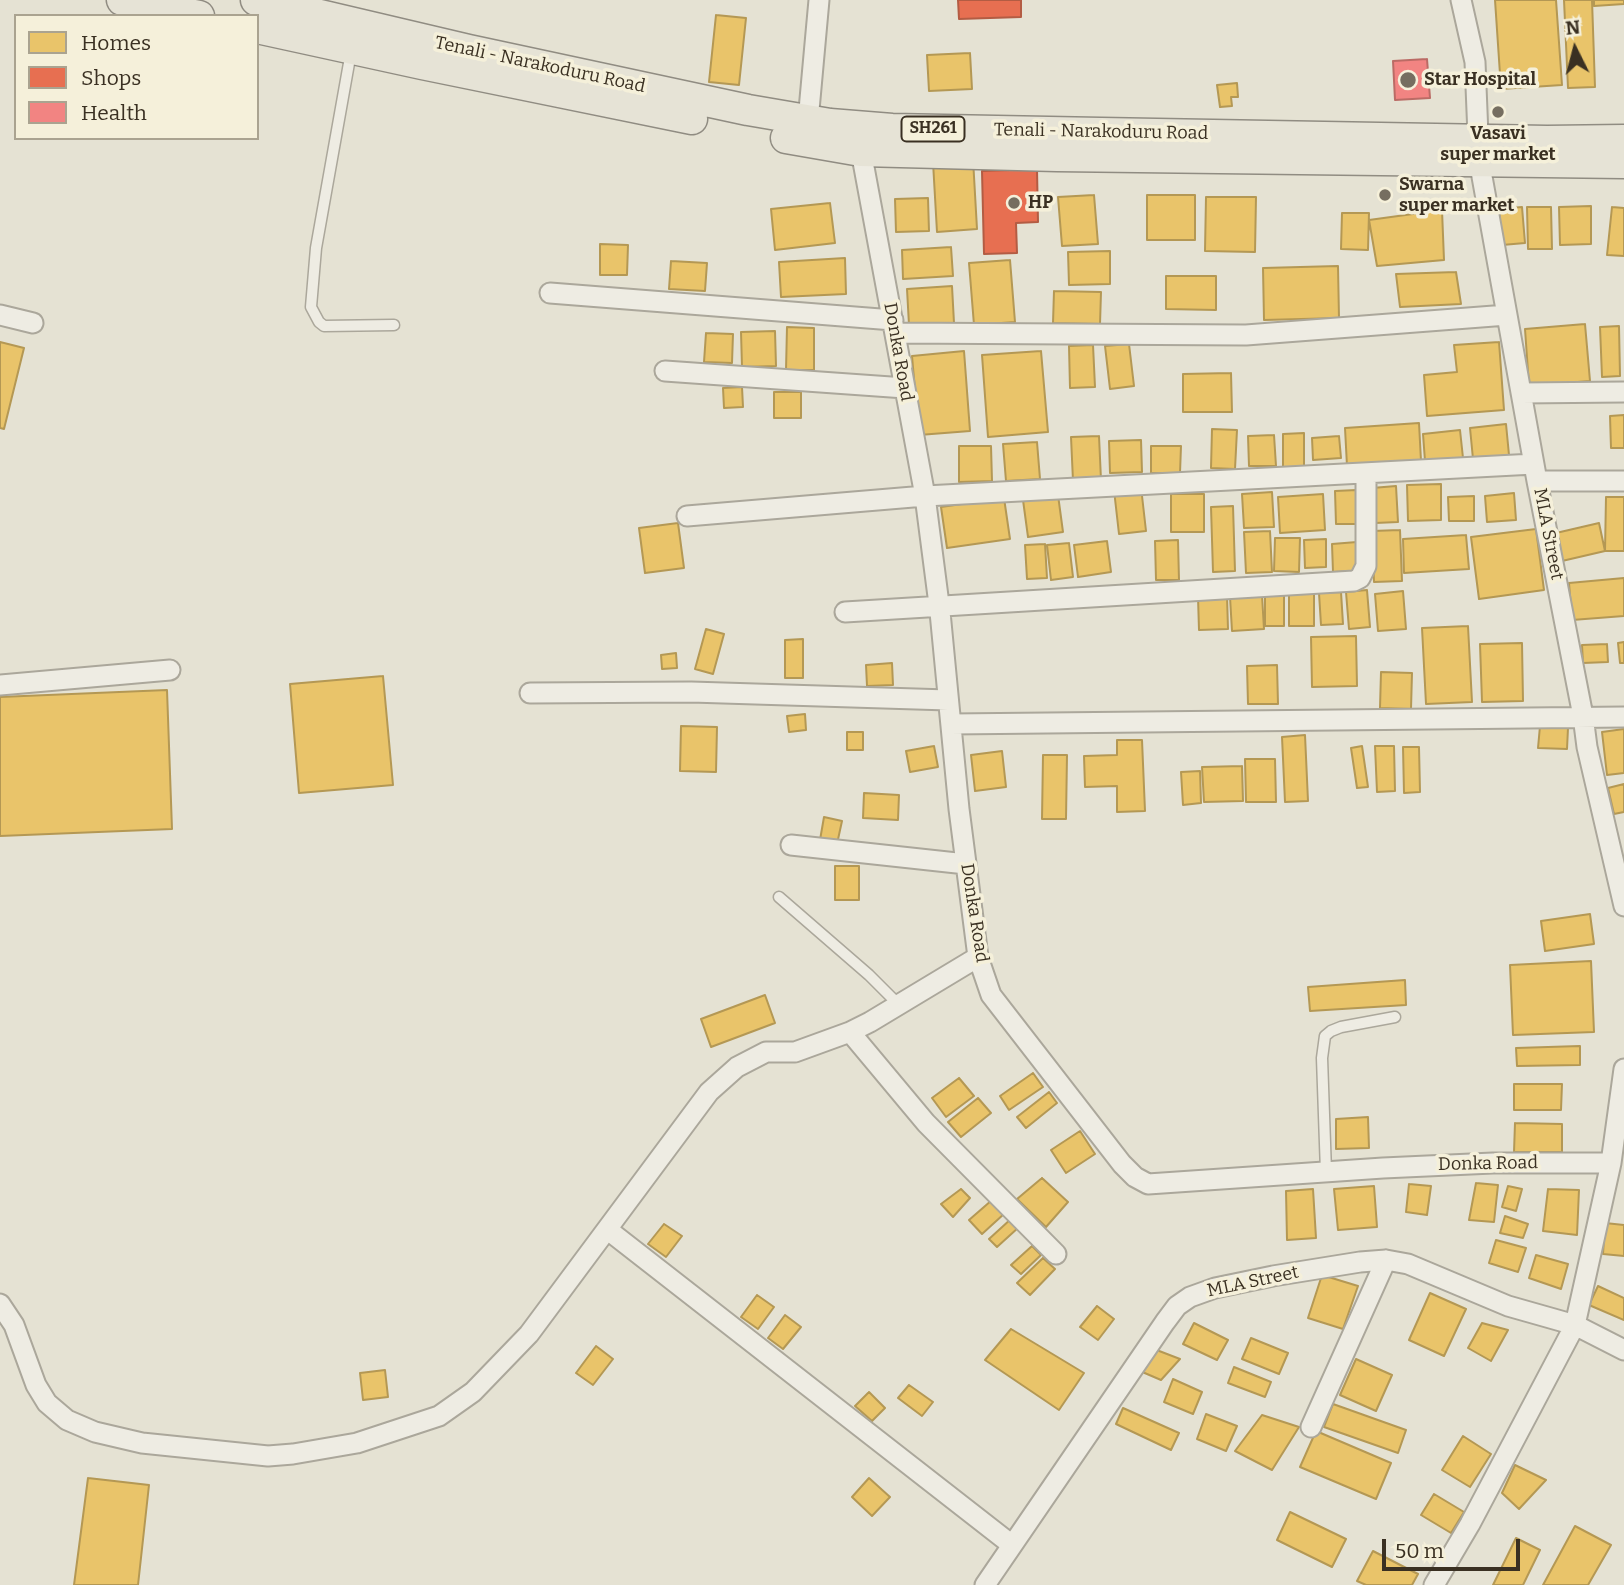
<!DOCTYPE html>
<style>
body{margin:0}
#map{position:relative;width:1624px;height:1585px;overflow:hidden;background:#e5e2d3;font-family:Bitter,serif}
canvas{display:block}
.legend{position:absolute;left:14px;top:14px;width:245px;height:126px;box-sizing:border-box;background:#f5f0da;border:2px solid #aaa390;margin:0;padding:9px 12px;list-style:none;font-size:21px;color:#3a3022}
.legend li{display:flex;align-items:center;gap:14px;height:35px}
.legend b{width:35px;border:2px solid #aaa390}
.north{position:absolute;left:1540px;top:14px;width:70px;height:70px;-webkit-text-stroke:5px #f5f0da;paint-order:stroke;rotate:354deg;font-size:19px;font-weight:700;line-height:28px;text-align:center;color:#3a3022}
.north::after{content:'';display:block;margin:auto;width:24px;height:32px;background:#3a3022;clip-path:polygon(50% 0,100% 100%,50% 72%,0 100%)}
.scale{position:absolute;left:1382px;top:1539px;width:138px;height:32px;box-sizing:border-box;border:4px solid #3a3022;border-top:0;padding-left:9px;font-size:21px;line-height:24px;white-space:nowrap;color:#3a3022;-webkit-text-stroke:5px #f5f0da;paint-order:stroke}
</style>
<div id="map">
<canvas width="1624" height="1585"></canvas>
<ul class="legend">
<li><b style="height:19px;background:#e9c46a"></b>Homes</li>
<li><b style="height:19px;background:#e76f51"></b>Shops</li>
<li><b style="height:19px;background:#f28482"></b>Health</li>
</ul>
<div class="north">N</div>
<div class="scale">50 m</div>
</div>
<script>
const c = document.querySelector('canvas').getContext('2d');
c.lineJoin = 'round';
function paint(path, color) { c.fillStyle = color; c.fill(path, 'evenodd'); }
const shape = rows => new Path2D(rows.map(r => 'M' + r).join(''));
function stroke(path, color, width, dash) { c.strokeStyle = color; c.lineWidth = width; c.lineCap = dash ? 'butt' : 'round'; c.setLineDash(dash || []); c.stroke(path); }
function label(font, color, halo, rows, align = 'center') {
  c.font = font + ' Bitter,serif'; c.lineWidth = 7; c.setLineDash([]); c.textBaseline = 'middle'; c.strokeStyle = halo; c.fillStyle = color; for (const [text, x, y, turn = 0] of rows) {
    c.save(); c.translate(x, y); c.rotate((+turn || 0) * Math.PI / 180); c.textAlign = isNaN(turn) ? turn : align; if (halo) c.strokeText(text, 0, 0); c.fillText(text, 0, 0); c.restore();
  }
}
const homes = shape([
 [1495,0,1556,0,1562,85,1501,89,1495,0],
 [1564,0,1592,0,1595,87,1568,88,1564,0],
 [1594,0,1624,0,1624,4,1594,6,1594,0],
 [716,15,746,18,739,85,709,82,716,15],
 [970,53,972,89,929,91,927,55,970,53],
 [1237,83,1238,97,1231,97,1232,106,1220,107,1217,85,1237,83],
 [973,159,977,229,937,232,933,162,973,159],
 [1094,195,1098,244,1062,246,1058,197,1094,195],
 [1147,195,1195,195,1195,240,1147,240,1147,195],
 [1206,197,1256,197,1255,252,1205,251,1206,197],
 [928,198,929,231,896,232,895,199,928,198],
 [830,203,835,243,775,250,771,209,830,203],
 [1591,206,1591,244,1560,245,1559,207,1591,206],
 [1522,207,1525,243,1502,245,1499,209,1522,207],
 [1527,207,1551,207,1552,249,1528,249,1527,207],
 [1612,207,1624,208,1624,256,1607,255,1612,207],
 [1442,210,1444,260,1377,266,1369,220,1442,210],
 [1342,213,1369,213,1368,250,1341,249,1342,213],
 [600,244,628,245,627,275,600,275,600,244],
 [951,247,953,276,903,279,902,250,951,247],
 [1110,251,1110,284,1069,285,1068,252,1110,251],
 [845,258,846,294,781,297,779,262,845,258],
 [1010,260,1015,322,974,325,969,263,1010,260],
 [671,261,707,263,705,291,669,289,671,261],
 [1338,266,1339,318,1264,320,1263,268,1338,266],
 [1456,272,1461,304,1400,307,1396,274,1456,272],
 [1166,276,1216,276,1216,310,1166,309,1166,276],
 [952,286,954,323,909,325,907,289,952,286],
 [1054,291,1101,292,1100,324,1053,323,1054,291],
 [1585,324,1590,381,1529,386,1525,329,1585,324],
 [1619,326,1620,376,1602,377,1600,327,1619,326],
 [787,327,814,328,814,370,786,370,787,327],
 [775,331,776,366,742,367,741,332,775,331],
 [706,333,733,334,732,363,704,362,706,333],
 [0,342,24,348,4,429,0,428,0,342],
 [1499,342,1504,410,1427,416,1424,375,1457,372,1454,345,1499,342],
 [1129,344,1134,386,1110,389,1105,346,1129,344],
 [1093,345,1095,387,1070,388,1069,346,1093,345],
 [964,351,970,431,919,435,912,356,964,351],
 [1041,351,1048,432,988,437,982,355,1041,351],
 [1231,373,1232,412,1183,412,1183,374,1231,373],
 [742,387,743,407,724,408,723,388,742,387],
 [774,392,801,392,801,418,774,418,774,392],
 [1624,415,1624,448,1611,448,1610,416,1624,415],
 [1419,423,1421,461,1347,466,1345,428,1419,423],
 [1506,424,1509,455,1473,459,1470,428,1506,424],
 [1212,429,1237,430,1235,469,1211,468,1212,429],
 [1460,430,1463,458,1425,461,1423,434,1460,430],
 [1304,433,1304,469,1283,469,1283,434,1304,433],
 [1274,435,1276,466,1249,466,1248,436,1274,435],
 [1099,436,1101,480,1073,481,1071,437,1099,436],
 [1339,436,1341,458,1313,460,1312,438,1339,436],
 [1141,440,1142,472,1110,473,1109,441,1141,440],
 [1037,442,1040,479,1006,481,1003,444,1037,442],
 [959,446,991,446,992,481,959,482,959,446],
 [1151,446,1181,446,1180,473,1151,473,1151,446],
 [1441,484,1441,520,1408,521,1407,485,1441,484],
 [1396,486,1398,522,1375,523,1372,488,1396,486],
 [1141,487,1146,531,1119,534,1114,490,1141,487],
 [1357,490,1358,524,1336,524,1335,491,1357,490],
 [1272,492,1274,527,1244,528,1242,494,1272,492],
 [1514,493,1516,520,1487,522,1485,496,1514,493],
 [1171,494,1204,494,1204,532,1171,532,1171,494],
 [1323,494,1325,530,1280,533,1278,497,1323,494],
 [1058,495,1063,532,1028,537,1023,500,1058,495],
 [1474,496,1474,521,1449,521,1448,497,1474,496],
 [1606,497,1624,497,1624,551,1605,551,1606,497],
 [1004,498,1010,539,947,548,941,507,1004,498],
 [1233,506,1235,571,1213,572,1211,507,1233,506],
 [678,523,684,568,645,573,639,528,678,523],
 [1599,523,1605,551,1562,561,1556,533,1599,523],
 [1536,529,1544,590,1479,599,1471,537,1536,529],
 [1400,530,1402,581,1374,582,1372,531,1400,530],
 [1270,531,1272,572,1246,573,1244,532,1270,531],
 [1466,535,1469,569,1404,573,1403,539,1466,535],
 [1275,538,1300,538,1299,572,1274,571,1275,538],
 [1326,539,1326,567,1305,568,1304,540,1326,539],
 [1178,540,1179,580,1156,580,1155,541,1178,540],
 [1107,541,1111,572,1078,577,1074,545,1107,541],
 [1357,542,1358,571,1333,572,1332,544,1357,542],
 [1069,543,1073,577,1051,580,1047,545,1069,543],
 [1045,544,1047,578,1027,579,1025,545,1045,544],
 [1624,578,1624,616,1572,620,1569,583,1624,578],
 [1367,590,1370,627,1349,629,1346,592,1367,590],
 [1403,591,1406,629,1378,631,1375,594,1403,591],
 [1341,592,1343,624,1321,625,1319,593,1341,592],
 [1265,593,1284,593,1284,626,1265,626,1265,593],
 [1289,593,1314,593,1314,626,1289,626,1289,593],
 [1262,595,1264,629,1232,631,1230,597,1262,595],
 [1227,596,1228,629,1199,630,1198,597,1227,596],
 [1468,626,1472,702,1426,704,1422,628,1468,626],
 [706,629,724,634,713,674,695,669,706,629],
 [1356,636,1357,686,1312,687,1311,637,1356,636],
 [803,639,803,678,785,678,785,640,803,639],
 [1624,642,1624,663,1620,663,1618,643,1624,642],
 [1522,643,1523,701,1482,702,1480,644,1522,643],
 [1607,644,1608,662,1583,663,1582,645,1607,644],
 [676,653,677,668,662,669,661,655,676,653],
 [892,663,893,685,867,686,866,665,892,663],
 [1277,665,1278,704,1248,704,1247,666,1277,665],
 [1381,672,1412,673,1411,709,1380,708,1381,672],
 [383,676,393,785,299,793,290,684,383,676],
 [167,690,172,829,0,836,0,697,167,690],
 [805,714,806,730,789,732,787,716,805,714],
 [681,726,717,727,716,772,680,771,681,726],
 [1540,726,1568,728,1567,749,1538,748,1540,726],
 [1624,729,1624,773,1607,775,1602,732,1624,729],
 [847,732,863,732,863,750,847,750,847,732],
 [1305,735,1308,801,1285,802,1282,737,1305,735],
 [1117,740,1142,740,1145,811,1117,812,1117,786,1085,787,1084,756,1117,755,1117,740],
 [934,746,938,767,910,772,906,751,934,746],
 [1362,746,1368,787,1357,788,1351,748,1362,746],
 [1375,746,1394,746,1395,791,1377,792,1375,746],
 [1403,747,1419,747,1420,792,1404,793,1403,747],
 [1002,751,1006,787,975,791,971,755,1002,751],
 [1043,755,1067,755,1066,819,1042,819,1043,755],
 [1245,759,1275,759,1276,802,1246,802,1245,759],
 [1242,766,1243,801,1204,802,1202,767,1242,766],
 [1200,771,1201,803,1183,805,1181,772,1200,771],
 [1624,784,1624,812,1614,814,1608,788,1624,784],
 [864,793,899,795,898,820,863,818,864,793],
 [824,817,842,821,837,844,820,840,824,817],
 [835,866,859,866,859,900,835,900,835,866],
 [1590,914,1594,944,1545,951,1541,921,1590,914],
 [1591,961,1594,1032,1513,1035,1510,965,1591,961],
 [1405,980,1406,1005,1310,1011,1308,987,1405,980],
 [765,995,775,1023,711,1047,701,1019,765,995],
 [1580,1046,1580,1065,1517,1066,1516,1048,1580,1046],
 [1033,1073,1043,1087,1009,1110,1000,1096,1033,1073],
 [959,1078,974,1096,946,1117,932,1098,959,1078],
 [1514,1084,1562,1084,1561,1110,1514,1110,1514,1084],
 [1049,1092,1057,1103,1026,1128,1017,1117,1049,1092],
 [978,1098,991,1113,961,1137,948,1122,978,1098],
 [1368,1117,1369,1148,1336,1149,1336,1119,1368,1117],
 [1515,1123,1562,1124,1562,1152,1514,1152,1515,1123],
 [1080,1131,1095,1154,1066,1173,1051,1150,1080,1131],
 [1042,1178,1068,1202,1046,1227,1017,1199,1042,1178],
 [1476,1183,1498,1185,1494,1222,1469,1220,1476,1183],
 [1409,1184,1431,1186,1427,1215,1406,1212,1409,1184],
 [1374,1186,1377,1227,1338,1230,1334,1189,1374,1186],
 [1508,1186,1522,1189,1516,1211,1502,1207,1508,1186],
 [961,1189,970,1198,953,1217,941,1204,961,1189],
 [1313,1189,1316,1238,1287,1240,1286,1191,1313,1189],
 [1548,1189,1579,1190,1577,1235,1543,1231,1548,1189],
 [992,1200,1005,1213,982,1234,969,1220,992,1200],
 [1505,1216,1528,1224,1523,1238,1500,1233,1505,1216],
 [1012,1218,1019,1227,997,1247,989,1239,1012,1218],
 [1605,1223,1624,1225,1624,1256,1603,1254,1605,1223],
 [664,1224,682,1236,666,1257,648,1244,664,1224],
 [1496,1240,1526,1248,1518,1272,1489,1263,1496,1240],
 [1032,1246,1041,1255,1021,1274,1011,1265,1032,1246],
 [1536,1255,1568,1264,1561,1289,1529,1278,1536,1255],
 [1043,1258,1055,1269,1030,1295,1017,1283,1043,1258],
 [1322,1275,1358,1286,1343,1329,1308,1318,1322,1275],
 [1598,1286,1624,1298,1624,1320,1589,1305,1598,1286],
 [1430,1293,1466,1309,1444,1356,1409,1340,1430,1293],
 [757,1295,774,1307,758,1329,741,1317,757,1295],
 [1097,1306,1114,1319,1098,1340,1080,1327,1097,1306],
 [785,1315,801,1327,783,1349,768,1338,785,1315],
 [1194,1323,1228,1340,1217,1360,1183,1344,1194,1323],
 [1482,1323,1508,1330,1491,1361,1468,1348,1482,1323],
 [1011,1329,1084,1373,1059,1410,985,1360,1011,1329],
 [1251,1338,1288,1353,1279,1374,1242,1359,1251,1338],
 [596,1346,613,1359,593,1385,576,1373,596,1346],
 [1154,1349,1180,1359,1161,1380,1140,1371,1154,1349],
 [1356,1359,1392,1375,1376,1411,1340,1395,1356,1359],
 [1234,1367,1271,1382,1265,1397,1228,1383,1234,1367],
 [385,1370,388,1397,363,1400,360,1373,385,1370],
 [1173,1379,1202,1392,1193,1414,1164,1402,1173,1379],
 [909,1385,933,1402,922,1416,898,1398,909,1385],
 [869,1392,885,1408,872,1421,855,1406,869,1392],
 [1333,1404,1406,1430,1398,1453,1324,1427,1333,1404],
 [1123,1408,1179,1433,1171,1450,1116,1424,1123,1408],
 [1206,1414,1237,1426,1226,1451,1197,1439,1206,1414],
 [1262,1415,1299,1427,1272,1470,1235,1451,1262,1415],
 [1316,1431,1391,1463,1376,1499,1300,1467,1316,1431],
 [1463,1436,1491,1454,1470,1487,1442,1470,1463,1436],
 [1515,1465,1546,1480,1519,1509,1502,1493,1515,1465],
 [88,1478,149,1485,138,1585,74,1585,88,1478],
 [869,1478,890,1497,872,1516,852,1497,869,1478],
 [1434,1494,1464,1512,1451,1533,1421,1515,1434,1494],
 [1290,1512,1346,1539,1332,1567,1277,1540,1290,1512],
 [1575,1526,1611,1545,1588,1585,1543,1585,1575,1526],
 [1516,1538,1540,1550,1523,1585,1493,1585,1516,1538],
 [1373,1551,1418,1574,1412,1585,1366,1585,1357,1581,1373,1551]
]);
paint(homes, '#e9c46a');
stroke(homes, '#b49854', 2);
const shops = shape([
 [958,0,1021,0,1021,17,959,19,958,0],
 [1037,169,1038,222,1016,223,1017,253,984,254,982,171,1037,169]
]);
paint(shops, '#e76f51');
stroke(shops, '#b35c43', 2);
const health = shape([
 [1427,59,1430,98,1395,100,1393,61,1427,59]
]);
paint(health, '#f28482');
stroke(health, '#bb6b65', 2);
const lane = shape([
 [351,52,316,248,311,307,319,322,324,326,394,325],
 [779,897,869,975,899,1005],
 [1326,1172,1322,1058,1325,1036,1331,1031,1341,1027,1395,1017]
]);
const street = shape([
 [1461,0,1475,62,1479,160,1537,481,1583,716,1587,747,1624,906],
 [808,121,819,0],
 [861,140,861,151,925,496,940,612,959,809,978,957,991,995,1122,1164,1135,1177,1148,1184,1383,1168,1493,1163,1611,1163],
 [550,293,893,320],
 [0,315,33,323],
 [895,333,1246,335,1507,315],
 [665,371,905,388],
 [1521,393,1624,392],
 [1537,481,1624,481],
 [687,516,925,496,1534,464],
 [845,612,1354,581,1360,578,1366,566,1366,473],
 [0,685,170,670],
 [530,693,691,692,948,700],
 [951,724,1624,717],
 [791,845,966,864],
 [850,1032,926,1123,1056,1254],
 [608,1230,1012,1545],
 [0,1304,14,1325,36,1385,47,1403,67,1420,95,1432,142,1443,268,1456,293,1454,357,1443,439,1416,473,1392,529,1334,709,1092,737,1067,766,1052,795,1052,850,1032,870,1022,978,957],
 [1311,1427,1386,1260],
 [985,1585,1165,1322,1177,1306,1190,1297,1215,1288,1273,1276,1360,1262,1386,1260,1408,1264,1508,1306,1575,1325,1611,1163,1624,1069],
 [1434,1585,1470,1524,1575,1325,1624,1350]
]);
const primary = shape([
 [122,0,199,16],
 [256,0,469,50,748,110,830,124,892,129,1101,133,1547,141,1624,140],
 [257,28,422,64,692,119],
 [786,138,861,151,1057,156,1624,163]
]);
stroke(lane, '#aba79b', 13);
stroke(street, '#aba79b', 23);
stroke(primary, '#908c82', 33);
stroke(lane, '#eeece3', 10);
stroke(street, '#eeece3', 19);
stroke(primary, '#e6e3d6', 30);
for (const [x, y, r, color] of [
 [1408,80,9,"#766e60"],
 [1498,112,7,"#766e60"],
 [1385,195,7,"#766e60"],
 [1014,203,7,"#766e60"]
]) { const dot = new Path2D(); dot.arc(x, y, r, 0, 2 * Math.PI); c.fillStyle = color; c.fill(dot); stroke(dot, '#f5f0da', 2.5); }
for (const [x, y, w] of [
 [933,129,63]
]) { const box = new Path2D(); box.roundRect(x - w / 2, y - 12.5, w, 25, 5); c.fillStyle = '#f5f0da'; c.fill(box); stroke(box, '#3a3022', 2); }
label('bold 16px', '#3a3022', null, [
 ["SH261",933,129]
]);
label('18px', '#3a3022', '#f5f0da', [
 ["Tenali - Narakoduru Road",540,65,12],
 ["Tenali - Narakoduru Road",1101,132,1],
 ["Donka Road",898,352,80],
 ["MLA Street",1548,534,79],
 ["Donka Road",974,913,81],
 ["Donka Road",1488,1164,-1],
 ["MLA Street",1253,1282,-12]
]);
label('bold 18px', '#3a3022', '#f5f0da', [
 ["Star Hospital",1424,80],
 ["Vasavi",1498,134,"center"],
 ["super market",1498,155,"center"],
 ["Swarna",1399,185],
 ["super market",1399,206],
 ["HP",1028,203]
], 'left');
</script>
